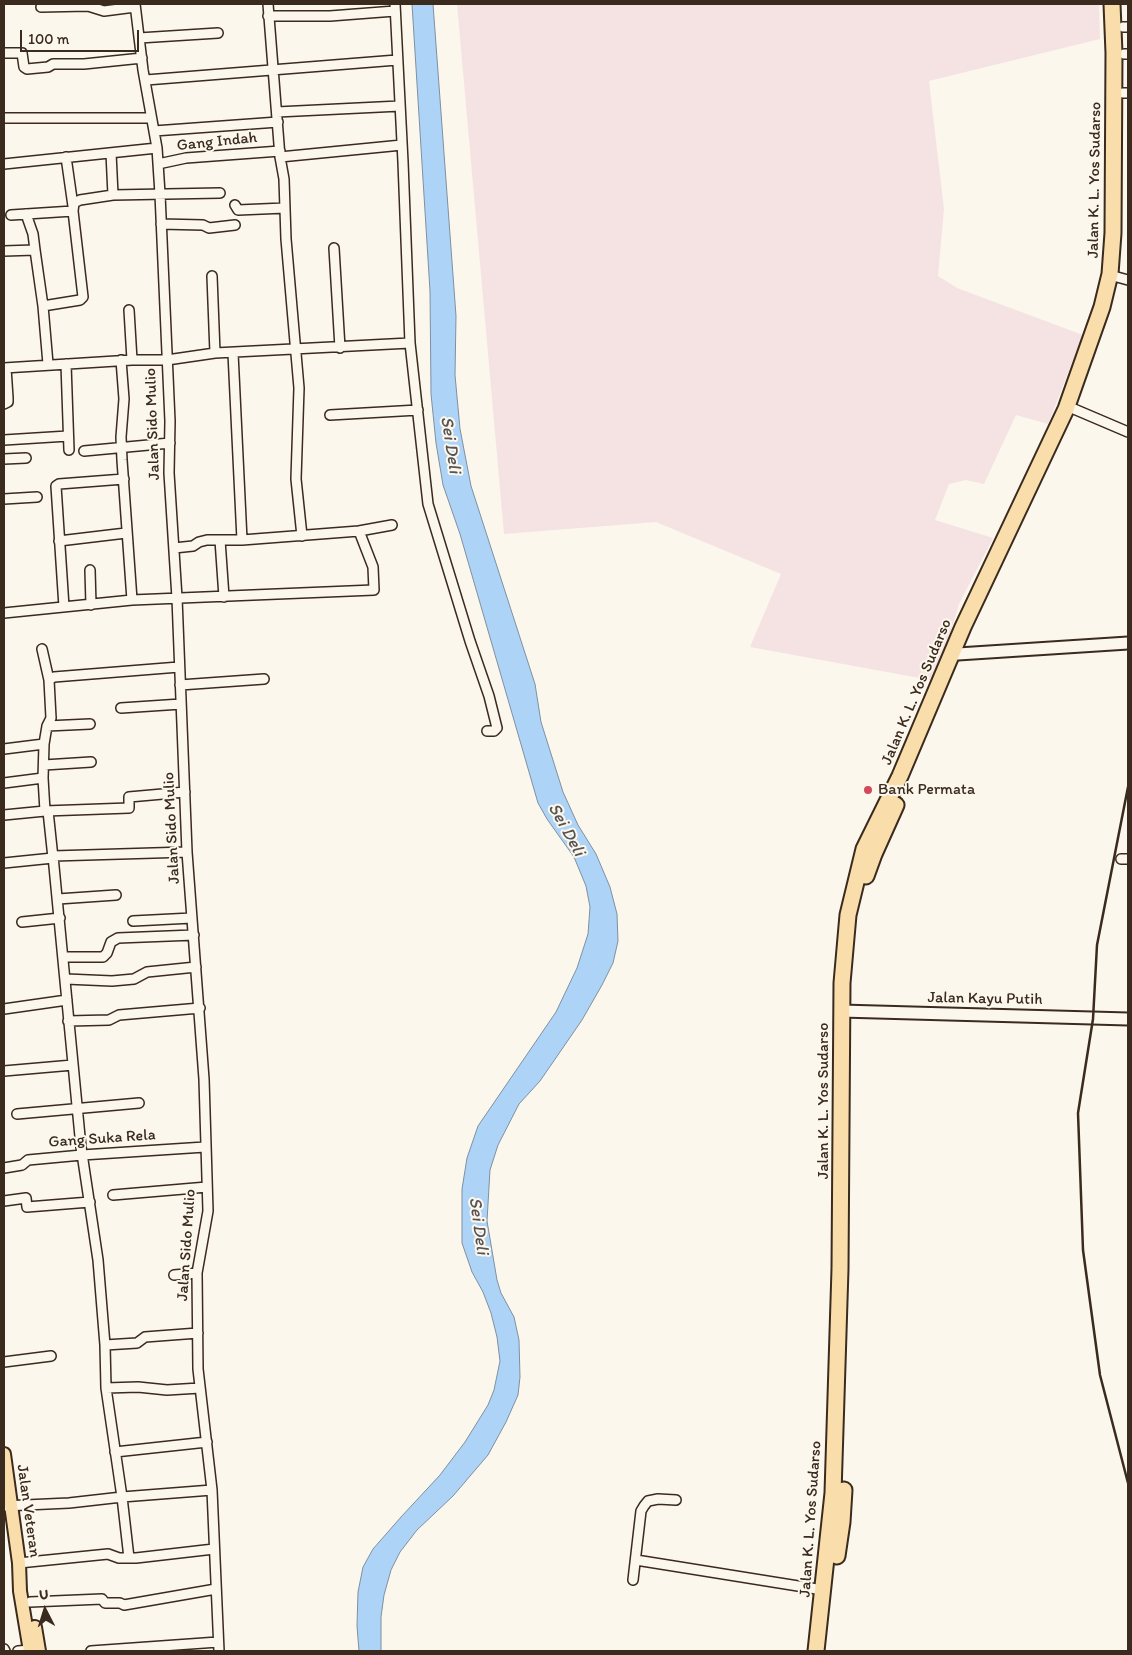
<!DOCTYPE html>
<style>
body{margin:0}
#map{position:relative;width:1132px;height:1655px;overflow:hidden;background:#fbf7ec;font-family:Itim,sans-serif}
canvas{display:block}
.frame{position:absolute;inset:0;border:5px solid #3b2a1e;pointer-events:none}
.north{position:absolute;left:20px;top:1585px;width:50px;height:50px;-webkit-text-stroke:4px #fbf7ec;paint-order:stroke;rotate:355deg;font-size:14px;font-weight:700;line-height:20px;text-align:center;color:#3b2a1e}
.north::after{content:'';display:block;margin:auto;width:18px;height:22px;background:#3b2a1e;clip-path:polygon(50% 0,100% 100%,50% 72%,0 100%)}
.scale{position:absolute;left:20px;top:30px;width:119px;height:22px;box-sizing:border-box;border:2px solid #3b2a1e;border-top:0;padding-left:6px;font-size:15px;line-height:18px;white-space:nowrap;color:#3b2a1e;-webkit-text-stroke:4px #fbf7ec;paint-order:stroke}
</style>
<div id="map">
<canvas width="1132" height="1655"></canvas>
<div class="frame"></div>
<div class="north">U</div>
<div class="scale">100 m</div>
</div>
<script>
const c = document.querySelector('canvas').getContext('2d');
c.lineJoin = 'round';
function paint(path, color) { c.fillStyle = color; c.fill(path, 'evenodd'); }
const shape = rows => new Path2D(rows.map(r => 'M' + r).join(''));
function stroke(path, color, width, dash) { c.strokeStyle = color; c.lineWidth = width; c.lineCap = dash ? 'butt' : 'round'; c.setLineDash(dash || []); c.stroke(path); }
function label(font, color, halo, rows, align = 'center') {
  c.font = font + ' Itim,sans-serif'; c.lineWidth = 4; c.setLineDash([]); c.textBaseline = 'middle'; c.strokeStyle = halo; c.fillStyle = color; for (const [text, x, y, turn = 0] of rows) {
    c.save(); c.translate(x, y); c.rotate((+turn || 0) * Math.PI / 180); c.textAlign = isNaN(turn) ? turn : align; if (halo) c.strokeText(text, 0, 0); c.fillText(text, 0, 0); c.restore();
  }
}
paint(shape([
 [457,4,1099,4,1100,39,929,81,944,209,938,276,957,288,1083,335,1048,424,1016,415,984,484,966,480,949,484,935,520,993,538,959,604,936,681,750,647,781,574,656,522,504,534]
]), '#f5e3e4');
const water = shape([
 [412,4,433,4,456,316,455,375,460,429,471,486,535,684,541,722,563,792,578,825,596,854,610,887,617,914,618,941,613,963,602,985,582,1020,540,1081,519,1104,498,1145,490,1170,487,1221,497,1280,501,1293,514,1317,519,1340,520,1377,518,1395,506,1422,488,1455,453,1496,417,1530,400,1552,391,1570,384,1595,381,1617,381,1651,359,1651,357,1626,358,1592,363,1567,373,1549,401,1517,440,1475,465,1442,488,1405,494,1390,500,1361,497,1337,491,1313,483,1292,472,1272,462,1243,462,1189,467,1158,478,1126,556,1012,577,968,588,934,590,907,586,886,574,857,547,819,538,803,460,534,443,485,436,443,431,394,430,291,412,4]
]);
paint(water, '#add3f7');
stroke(water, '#7f8fa0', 1);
const street = shape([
 [135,4,143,70,157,148,160,194,170,421,169,473,177,598,187,852,204,1079,208,1211,197,1273,198,1369,212,1490,219,1651],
 [268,4,280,157,284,179,286,239,299,388,296,479,302,536],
 [395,4,403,162,410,343],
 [41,7,88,6,104,11,135,7],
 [268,16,330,16,395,11],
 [1123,27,1128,27],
 [139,38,218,33],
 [4,53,22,53,24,67,27,69,48,67,53,64,84,64,142,58],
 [1124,54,1128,54],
 [146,80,397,60],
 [1123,93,1128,93],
 [277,112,400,106],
 [4,118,151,118],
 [154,131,278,122],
 [111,153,113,195],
 [66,157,73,206],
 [280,157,402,145],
 [4,164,157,148],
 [158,164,186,158,280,151],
 [235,205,238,210,285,208],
 [26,214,33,234,35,250,43,306,48,364],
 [11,215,73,211],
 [161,224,203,225,209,228,235,225],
 [334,248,340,348],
 [4,251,35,250],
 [212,276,215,353],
 [1117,277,1128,280],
 [43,306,80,300,83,297,73,211,74,203,80,200,113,195,220,193],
 [129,310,132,360],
 [233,353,242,540],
 [121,360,124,399,121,437,122,460,132,600],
 [66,364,69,450],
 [4,368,132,360,167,360,215,353,410,343,428,504,470,641,489,696,497,728,494,731,487,731],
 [4,404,8,402,8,398,6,368],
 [1074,409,1128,432],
 [330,415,418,410],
 [4,440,68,436],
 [84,451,170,443],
 [4,459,26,458],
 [4,499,37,497],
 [359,531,392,525],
 [220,540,224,597],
 [59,541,126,533],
 [90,570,91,605],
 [64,607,56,486,59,484,124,479],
 [4,613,132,600,374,590,373,567,359,531,242,540,207,540,199,542,193,546,174,548],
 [42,649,49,680],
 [180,685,264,679],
 [121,708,181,704],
 [47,726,90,724],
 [4,749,44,744],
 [44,765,91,762],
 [4,783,43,778],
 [45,811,43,778,44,744,47,726,51,718,49,680,54,677,179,667],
 [48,811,53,858],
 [4,815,45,811,129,808,129,797,185,792],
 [53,856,81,1147,98,1260,105,1345,106,1388,122,1497,129,1558],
 [1121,859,1128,859],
 [4,863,53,858,53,856,187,852],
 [58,899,116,895],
 [133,921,192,918],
 [22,922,60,918],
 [64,957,103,957,107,953,111,942,118,938,194,935],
 [66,979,112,981,134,979,147,972,196,967],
 [4,1009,67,1000],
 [68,1021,109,1020,119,1015,200,1008],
 [4,1071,73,1065],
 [17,1114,139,1103],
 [4,1168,22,1165,28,1160,82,1155,205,1147],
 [113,1195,207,1187],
 [4,1201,26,1198,27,1207,90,1202],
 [174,1275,197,1273],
 [105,1345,137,1343,145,1337,198,1333],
 [4,1362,51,1356],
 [106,1388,138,1387,167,1390,200,1388],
 [115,1452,207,1442],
 [4,1506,69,1503,122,1497,212,1490],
 [636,1560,823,1590],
 [19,1563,108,1554,119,1558,136,1558,214,1549],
 [633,1580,641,1511,644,1506,648,1501,658,1499,676,1500],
 [30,1602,102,1599,105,1603,120,1603,124,1605,216,1589],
 [4,1649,5,1651],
 [18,1651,30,1650],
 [91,1651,218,1642]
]);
const secondary = shape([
 [952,652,958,654,1128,643],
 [841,1011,1128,1019]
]);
const primary = shape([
 [4,1454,19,1563,20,1591,30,1651],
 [35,1627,39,1651]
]);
const highway = shape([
 [866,876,874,854,896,805],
 [837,1556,842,1522,844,1490],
 [816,1651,833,1493,840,1269,842,983,848,915,864,849,900,776,963,627,1066,409,1102,307,1110,274,1113,233,1114,53,1112,4]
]);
stroke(street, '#3b2a1e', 12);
stroke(secondary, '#3b2a1e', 15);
stroke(primary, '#3b2a1e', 16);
stroke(highway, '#3b2a1e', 19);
stroke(street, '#fbf7ec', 9);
stroke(secondary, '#fbf7ec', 11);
stroke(primary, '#f9deab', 12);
stroke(highway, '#f9deab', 15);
stroke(shape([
 [1128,787,1097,945,1093,1019,1078,1113,1083,1250,1100,1375,1128,1483]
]), '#3b2a1e', 2.5);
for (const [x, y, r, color] of [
 [868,790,5,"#d1495b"]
]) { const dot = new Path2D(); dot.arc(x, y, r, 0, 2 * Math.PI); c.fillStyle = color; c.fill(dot); stroke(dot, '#fbf7ec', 2); }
label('16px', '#3b2a1e', '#fbf7ec', [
 ["Gang Indah",217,142,-6],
 ["Jalan K. L. Yos Sudarso",1095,180,-89],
 ["Jalan Sido Mulio",153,424,-92],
 ["Jalan K. L. Yos Sudarso",917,692,-67],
 ["Jalan Sido Mulio",172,828,-93],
 ["Jalan Kayu Putih",985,999,1],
 ["Jalan K. L. Yos Sudarso",824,1101,-90],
 ["Gang Suka Rela",102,1139,-4],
 ["Jalan Sido Mulio",187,1245,-86],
 ["Jalan Veteran",28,1511,82],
 ["Jalan K. L. Yos Sudarso",811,1519,-86]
]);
label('16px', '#3b2a1e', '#fbf7ec', [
 ["Bank Permata",878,790]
], 'left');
label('italic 18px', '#585454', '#fbf7ec', [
 ["Sei Deli",450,445,81],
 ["Sei Deli",566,830,61],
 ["Sei Deli",478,1226,82]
]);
</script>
